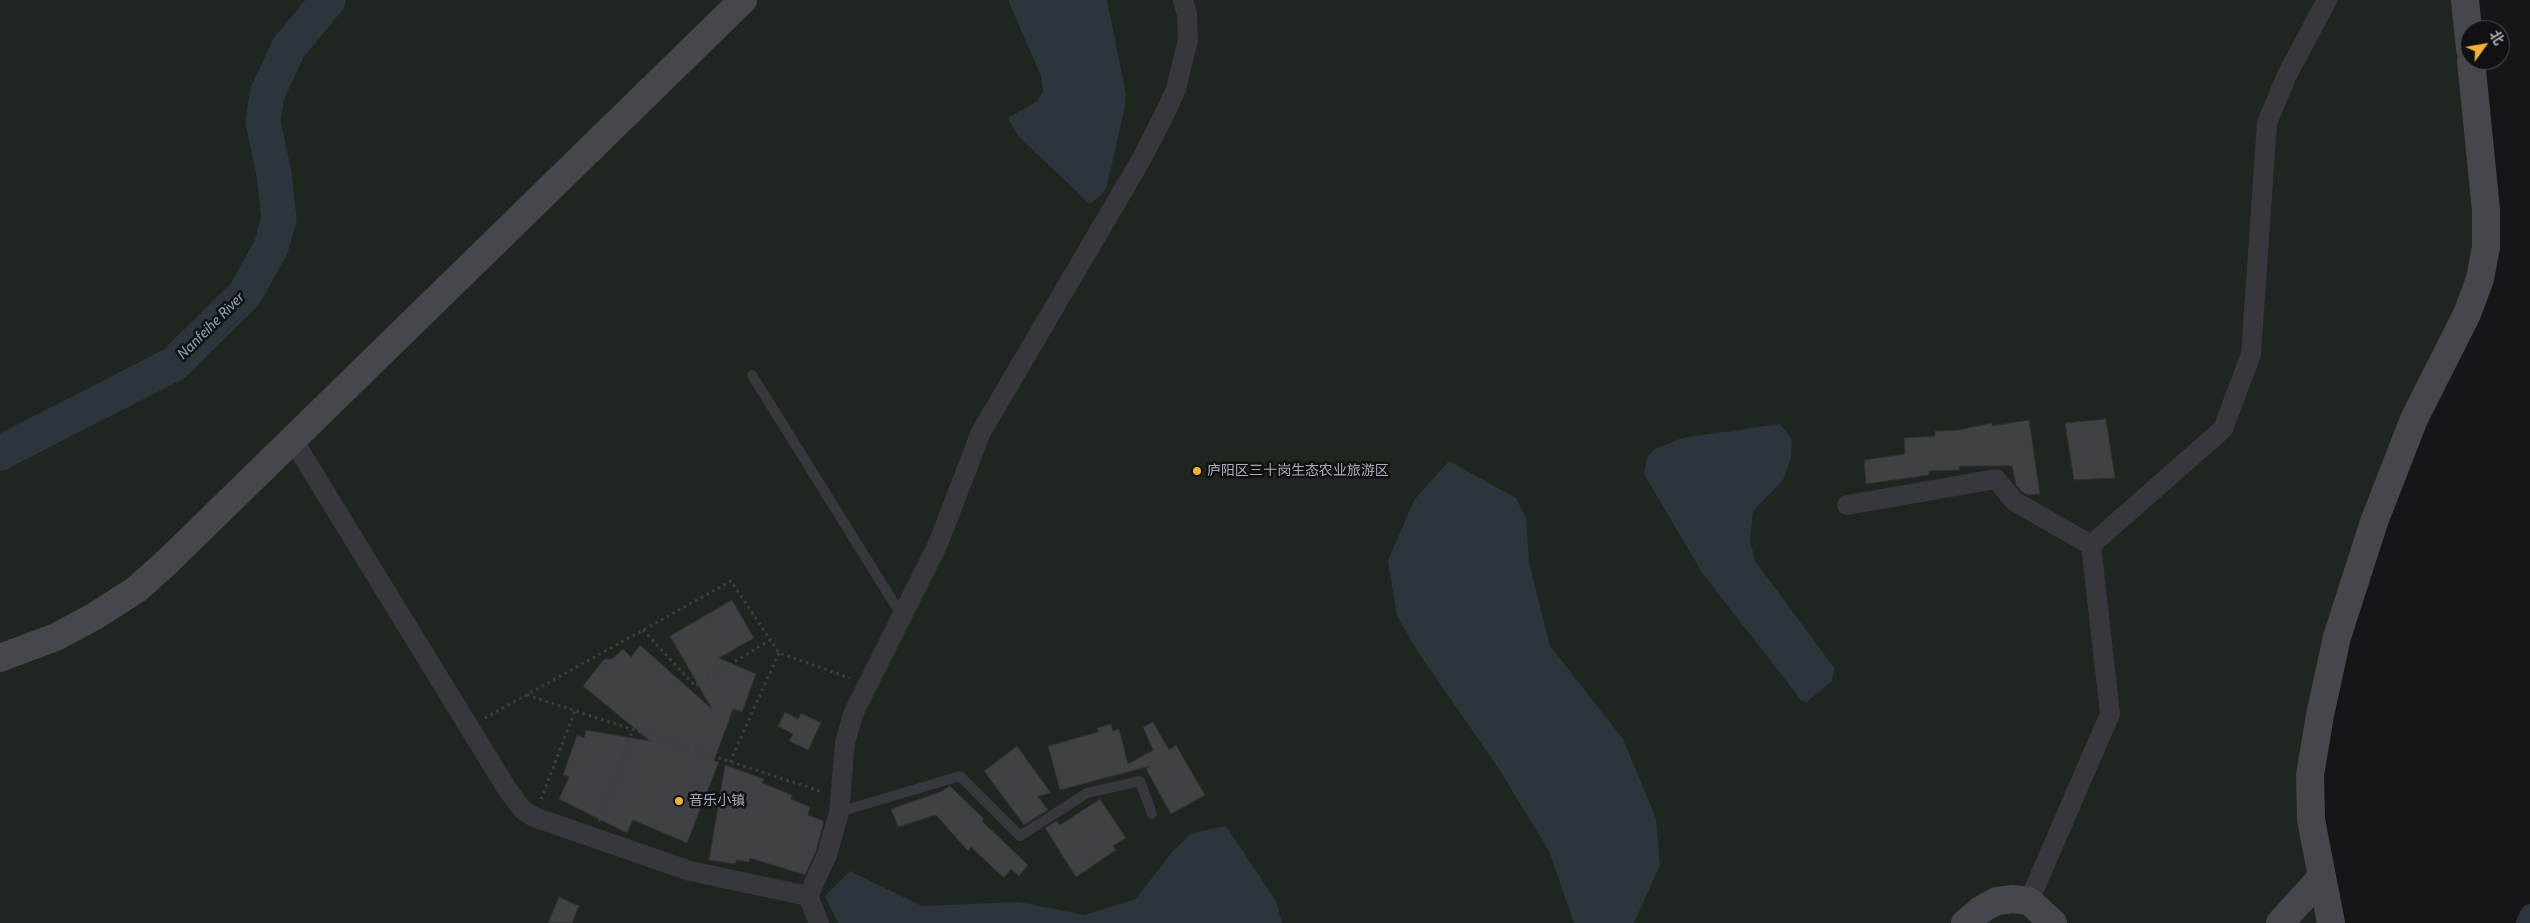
<!DOCTYPE html>
<meta charset="utf-8">
<style>
body{margin:0}
#map{position:relative;width:2530px;height:923px;overflow:hidden;background:#161618;font-family:Cabin,"Noto Sans SC",sans-serif}
canvas{display:block}
.north{position:absolute;left:2460px;top:20px;width:50px;height:50px;box-sizing:border-box;background:#111113;border:1px solid #4d4f55;border-radius:50%;rotate:58deg;font-size:14px;font-weight:700;line-height:20px;text-align:center;color:#a8adb8}
.north::after{content:'';display:block;margin:auto;width:18px;height:22px;background:#f2b134;clip-path:polygon(50% 0,100% 100%,50% 72%,0 100%)}
</style>
<div id="map">
<canvas width="2530" height="923"></canvas>
<div class="north">北</div>
</div>
<script>
const c = document.querySelector('canvas').getContext('2d');
c.lineJoin = 'round';
function paint(path, color) { c.fillStyle = color; c.fill(path, 'evenodd'); }
const shape = rows => new Path2D(rows.map(r => 'M' + r).join(''));
function stroke(path, color, width, dash) { c.strokeStyle = color; c.lineWidth = width; c.lineCap = dash ? 'butt' : 'round'; c.setLineDash(dash || []); c.stroke(path); }
function label(font, color, halo, rows, align = 'center') {
  c.font = font + ' Cabin,"Noto Sans SC",sans-serif'; c.lineWidth = 5; c.setLineDash([]); c.textBaseline = 'middle'; c.strokeStyle = halo; c.fillStyle = color; for (const [text, x, y, turn = 0] of rows) {
    c.save(); c.translate(x, y); c.rotate((+turn || 0) * Math.PI / 180); c.textAlign = isNaN(turn) ? turn : align; if (halo) c.strokeText(text, 0, 0); c.fillText(text, 0, 0); c.restore();
  }
}
paint(shape([
 [0,0,2465,0,2486,247,2414,419,2310,775,2331,923,0,923]
]), '#1e261f');
paint(shape([
 [1008,0,1107,0,1126,94,1125,106,1107,186,1103,193,1090,204,1019,137,1008,118,1037,101,1043,92,1041,76],
 [1780,424,1792,439,1791,458,1783,480,1753,511,1750,540,1755,561,1835,669,1832,681,1807,702,1802,701,1703,574,1644,474,1647,457,1655,449,1682,438],
 [1449,461,1516,498,1526,518,1529,562,1550,646,1623,739,1656,819,1660,865,1634,923,1574,923,1549,851,1499,769,1418,652,1397,616,1388,561,1414,500],
 [1226,826,1276,901,1282,923,838,923,825,896,850,871,922,906,1019,902,1084,915,1136,899,1172,852,1192,833]
]), '#2c353c');
stroke(shape([
 [2526,923,2530,914]
]), '#2c353c', 20);
stroke(shape([
 [0,453,174,364,245,294,271,247,279,219,274,174,263,122,267,94,289,47,328,0]
]), '#2c353c', 35);
const building = shape([
 [2106,419,2115,478,2074,480,2065,423,2106,419],
 [2029,420,2040,494,2028,495,2022,492,2016,485,2012,466,1959,466,1960,470,1929,471,1929,475,1866,484,1864,460,1905,454,1904,438,1935,436,1935,431,1959,430,1992,423,1992,426,2029,420],
 [732,600,754,638,719,658,756,674,742,712,733,709,714,761,719,762,687,843,633,820,627,833,559,799,569,777,563,775,577,735,584,738,586,730,650,741,583,686,604,659,612,659,623,649,631,657,640,645,712,709,670,636,732,600],
 [785,712,798,719,801,713,821,723,808,750,789,741,793,734,778,726,785,712],
 [1153,722,1169,750,1176,745,1205,795,1171,814,1146,769,1150,766,1060,790,1048,746,1098,732,1097,728,1111,724,1113,731,1119,729,1128,764,1153,750,1143,727,1153,722],
 [1017,746,1051,793,1038,796,1048,810,1024,825,984,771,1017,746],
 [725,765,764,779,762,783,792,795,791,799,810,807,808,815,824,821,816,851,805,875,750,858,749,862,737,860,735,864,709,860,725,765],
 [950,786,984,819,982,821,1028,865,1019,876,1011,869,1004,878,971,847,968,851,936,815,898,827,891,809,940,792,950,786],
 [1100,799,1126,838,1113,846,1116,850,1076,877,1045,828,1057,821,1060,825,1100,799],
 [559,897,579,906,572,923,548,923,559,897]
]);
paint(building, '#404145');
stroke(building, '#303034', 1);
stroke(shape([
 [643,630,695,686,770,640],
 [527,695,823,792],
 [485,718,731,581,779,653,850,678],
 [730,762,779,653],
 [541,799,575,711],
 [599,821,633,730]
]), '#3d3f44', 3, [2.5, 4]);
stroke(shape([
 [752,375,902,616],
 [839,812,960,776,1020,836,1087,793,1140,781,1152,814]
]), '#37383d', 10);
stroke(shape([
 [293,440,507,789,523,810,534,817,690,871,808,896],
 [1847,505,1996,479,2014,501,2091,545,2110,714,2029,901],
 [2091,545,2223,429,2251,354,2267,123,2287,75,2327,0],
 [819,923,808,896,827,855,839,812,845,743,853,714,938,544,981,432,1141,160,1166,111,1176,89,1188,40,1187,14,1183,0]
]), '#37383d', 20);
stroke(shape([
 [2465,0,2470,49],
 [0,658,56,637,95,616,137,589,166,563,743,0],
 [1965,923,1982,909,1997,901,2013,899,2029,901,2053,923],
 [2280,923,2321,878],
 [2331,923,2311,820,2310,775,2320,715,2337,637,2374,522,2414,419,2467,314,2480,279,2486,247,2486,210,2471,60]
]), '#45474d', 28);
for (const [x, y, r, color] of [
 [1197,471,5,"#f2b134"],
 [679,801,5,"#f2b134"]
]) { const dot = new Path2D(); dot.arc(x, y, r, 0, 2 * Math.PI); c.fillStyle = color; c.fill(dot); stroke(dot, '#111113', 2); }
label('14px', '#a8adb8', '#111113', [
 ["庐阳区三十岗生态农业旅游区",1207,471],
 ["音乐小镇",689,801]
], 'left');
label('italic 15px', '#7f9bb3', '#111113', [
 ["Nanfeihe River",211,326,-45]
]);
</script>
